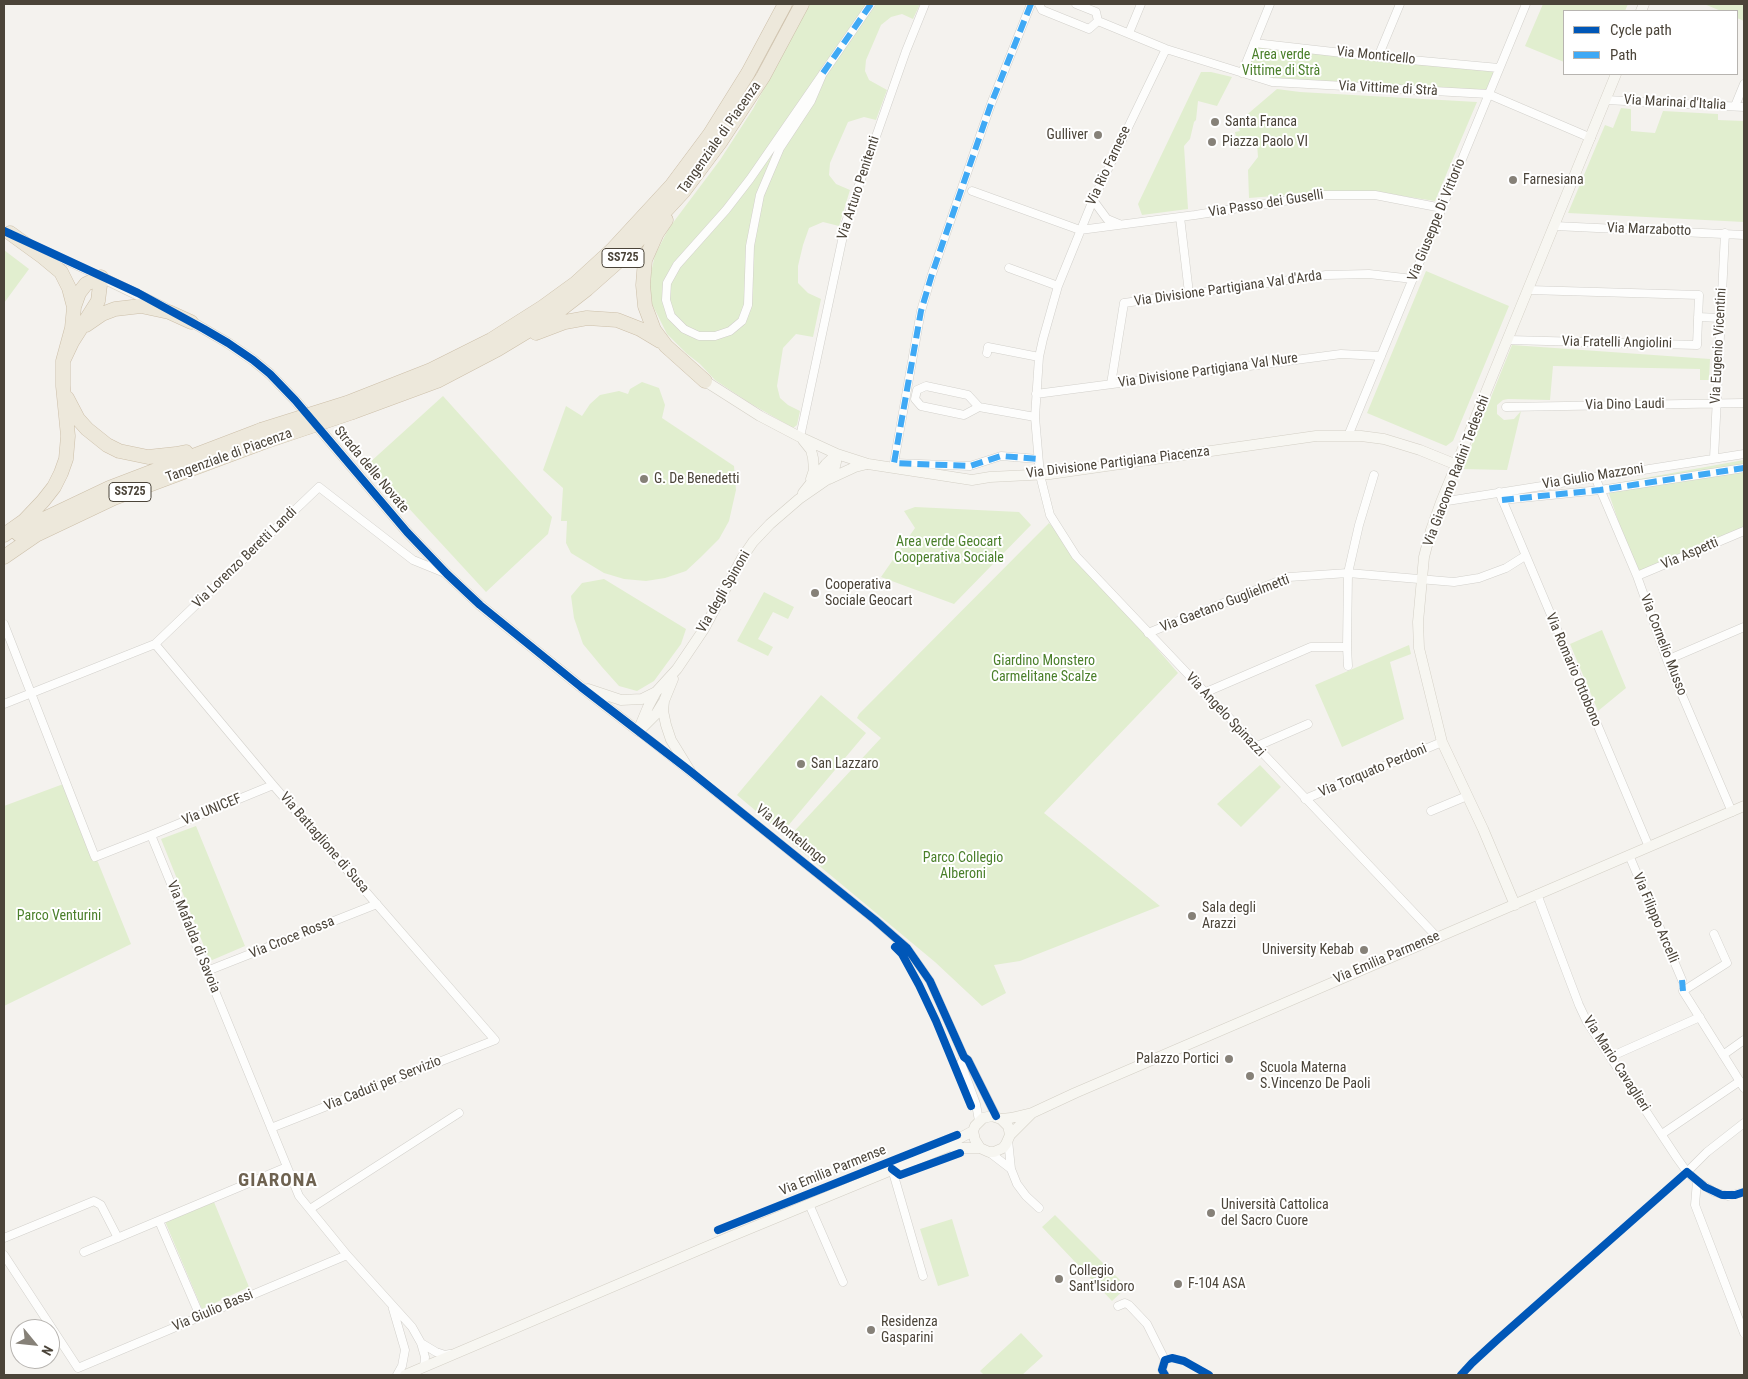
<!DOCTYPE html>
<meta charset="utf-8">
<style>
body{margin:0}
#map{position:relative;width:1748px;height:1379px;overflow:hidden;background:#f4f2ee;font-family:"Roboto Condensed",sans-serif}
canvas{display:block}
.frame{position:absolute;inset:0;border:5px solid #4b4439;pointer-events:none}
.legend{position:absolute;left:1563px;top:10px;width:175px;height:65px;box-sizing:border-box;background:#fff;border:1px solid #b7b4b0;margin:0;padding:6px 9px;list-style:none;font-size:15px;color:#4b4439}
.legend li{display:flex;align-items:center;gap:10px;height:25px}
.legend b{width:25px;border:1px solid #b7b4b0}
.north{position:absolute;left:10px;top:1319px;width:50px;height:50px;box-sizing:border-box;background:#fff;border:1px solid #b7b4b0;border-radius:50%;rotate:118deg;font-size:14px;font-weight:700;line-height:20px;text-align:center;color:#4b4439}
.north::after{content:'';display:block;margin:auto;width:18px;height:22px;background:#868178;clip-path:polygon(50% 0,100% 100%,50% 72%,0 100%)}
</style>
<div id="map">
<canvas width="1748" height="1379"></canvas>
<div class="frame"></div>
<ul class="legend">
<li><b style="height:6px;background:#0057b8"></b>Cycle path</li>
<li><b style="height:6px;background:#3fa9f5"></b>Path</li>
</ul>
<div class="north">N</div>
</div>
<script>
const c = document.querySelector('canvas').getContext('2d');
c.lineJoin = 'round';
function paint(path, color) { c.fillStyle = color; c.fill(path, 'evenodd'); }
const shape = rows => new Path2D(rows.map(r => 'M' + r).join(''));
function stroke(path, color, width, dash) { c.strokeStyle = color; c.lineWidth = width; c.lineCap = dash ? 'butt' : 'round'; c.setLineDash(dash || []); c.stroke(path); }
function label(font, color, halo, rows, align = 'center') {
  c.font = font + ' "Roboto Condensed",sans-serif'; c.lineWidth = 4; c.setLineDash([]); c.textBaseline = 'middle'; c.strokeStyle = halo; c.fillStyle = color; for (const [text, x, y, turn = 0] of rows) {
    c.save(); c.translate(x, y); c.rotate((+turn || 0) * Math.PI / 180); c.textAlign = isNaN(turn) ? turn : align; if (halo) c.strokeText(text, 0, 0); c.fillText(text, 0, 0); c.restore();
  }
}
paint(shape([
 [810,4,920,4,913,19,902,14,891,17,881,25,866,60,865,71,869,80,887,90,876,120,864,117,848,122,830,163,829,175,836,184,850,190,839,226,823,222,809,228,803,245,798,266,798,283,808,293,821,299,813,337,796,334,783,348,777,386,780,398,788,405,800,411,797,425,793,428,748,402,715,380,700,364,686,353,667,334,652,304,649,281,655,255,669,228,720,160,753,109],
 [1543,4,1628,4,1625,11,1564,11,1564,62,1525,46],
 [1704,4,1744,4,1744,21,1737,18,1737,11,1721,11],
 [1256,46,1494,71,1486,91,1272,78,1248,68],
 [1201,72,1211,72,1232,77,1217,106,1198,101,1196,120,1194,122,1190,139,1184,146,1188,209,1142,215,1138,204],
 [1277,89,1300,92,1477,102,1435,201,1377,192,1324,192,1249,198,1248,170,1258,157,1257,144,1238,149,1235,132,1240,131,1236,124],
 [1621,108,1631,109,1631,131,1655,133,1663,111,1718,114,1718,120,1744,121,1744,222,1568,213,1605,125,1613,128],
 [4,250,29,269,4,303],
 [1426,271,1509,306,1453,441,1446,446,1367,413],
 [1512,345,1710,359,1709,380,1700,380,1700,369,1553,366,1550,400,1508,399,1503,400,1497,405,1497,414,1504,420,1514,419,1521,411,1507,470,1462,469],
 [642,382,659,388,665,405,662,418,734,466,736,490,729,521,719,539,701,557,686,571,665,578,646,581,624,579,604,573,571,553,566,543,567,521,561,521,563,488,543,470,566,406,582,416,590,404,600,395,619,391,628,394,630,389],
 [443,396,552,517,548,534,486,592,368,464],
 [1744,460,1744,531,1637,576,1606,485],
 [915,507,1019,512,1031,525,954,604,881,577,915,528,904,511],
 [1049,523,1178,673,1044,813,1160,906,1020,961,994,965,1006,993,982,1006,935,962,787,839,881,738,857,718,859,714],
 [604,579,686,629,681,644,654,681,637,691,619,686,602,667,583,644,574,618,571,596,582,583],
 [764,592,794,607,788,619,773,612,758,639,773,647,768,656,737,641],
 [1602,630,1626,688,1598,711,1570,644],
 [1409,645,1411,654,1390,662,1404,719,1342,747,1315,685],
 [821,695,866,733,782,833,737,795],
 [1260,765,1281,787,1241,827,1217,804],
 [66,783,131,944,4,1006,4,806],
 [196,826,245,946,210,961,161,839],
 [214,1202,249,1287,202,1309,164,1219],
 [1055,1215,1127,1287,1112,1301,1042,1227],
 [952,1219,969,1276,938,1286,920,1229],
 [1021,1333,1043,1356,1022,1375,984,1375,980,1371]
]), '#e1eecf');
const street = shape([
 [1031,4,991,104,932,274,921,311,894,463,970,466,1001,456,1038,459],
 [1039,4,1042,10,1089,29,1098,21],
 [1076,4,1096,12,1098,21],
 [1098,21,1166,49,1272,82,1488,94,1591,138],
 [1129,33,1141,4],
 [1254,43,1378,57,1499,68],
 [1166,49,1093,200,1058,286,1043,339,1039,357,1035,417,1040,475,1050,515,1076,556,1437,937],
 [1378,57,1400,4],
 [823,73,811,101,780,148,760,195,750,246,748,305,742,321,730,331,715,336,699,336,684,329,671,316,666,300,667,283,677,265,726,210,750,179,871,4],
 [1242,73,1270,4],
 [1606,100,1744,107],
 [1735,106,1744,84],
 [972,191,1080,230,1195,215,1322,195,1375,195,1442,208],
 [1093,200,1107,219,1119,224],
 [1180,217,1189,293],
 [1555,226,1744,235],
 [39,248,101,277],
 [1009,268,1058,286],
 [1698,317,1720,318],
 [1509,340,1697,345,1699,295,1529,290],
 [987,353,988,347,1039,357],
 [1111,384,1124,303,1326,275,1369,274,1413,279],
 [1036,394,1341,354,1381,356],
 [979,407,964,415,921,406,915,399,917,390,926,386,968,395,979,407,1035,417],
 [1506,407,1744,403],
 [1348,436,1526,4],
 [800,437,846,222,906,51,925,4],
 [1714,458,1725,233],
 [1595,477,1637,576,1667,660,1732,812],
 [1499,492,1649,847],
 [1502,500,1600,490,1744,468],
 [1441,502,1744,454],
 [1637,576,1744,531],
 [4,624,95,857,151,835,299,1196,347,1255,412,1327,421,1343,425,1357,424,1367],
 [1148,633,1289,577,1348,573,1454,582,1479,578,1506,568,1525,556],
 [155,644,273,785,495,1040,271,1128],
 [1667,660,1744,627],
 [1348,666,1347,647,1348,573,1359,525,1374,475],
 [1204,693,1311,647,1347,647],
 [4,704,155,644,319,487,413,560,445,573],
 [638,731,732,805,875,920,907,948,930,981,964,1057,968,1060,996,1116],
 [1255,747,1308,724],
 [1305,799,1442,742],
 [1431,811,1467,796],
 [151,835,273,785],
 [1629,855,1682,980],
 [1537,894,1579,1005,1587,1022,1677,1158,1687,1172,1697,1181,1714,1192,1728,1196,1744,1192],
 [1714,934,1727,963,1683,991,1744,1088],
 [207,971,377,904],
 [1723,1055,1744,1040],
 [964,1057,961,1063,976,1104,979,1121],
 [1610,1057,1700,1017],
 [1662,1134,1740,1081],
 [1008,1140,1011,1169,1017,1184,1026,1196,1039,1208],
 [989,1152,1011,1169],
 [892,1169,923,1276],
 [1687,1172,1707,1152,1744,1123],
 [1697,1181,1695,1205,1744,1333],
 [809,1204,843,1282],
 [310,1209,459,1113],
 [159,1221,200,1316],
 [4,1238,94,1201,101,1205,118,1238],
 [84,1252,287,1167],
 [4,1255,78,1368,347,1255],
 [1118,1306,1125,1303,1129,1305,1147,1324,1165,1360,1162,1370,1165,1375],
 [393,1309,405,1350,402,1366,397,1375],
 [421,1343,436,1352,445,1355,450,1354]
]);
const secondary = shape([
 [1641,11,1644,4],
 [101,277,165,308],
 [185,318,228,343,253,360,270,374,295,400,407,532,447,574,480,605,581,687,638,731],
 [705,381,760,416,800,437,837,454,868,464,972,480,990,477,1050,474,1316,436,1361,436,1384,439,1420,450,1457,465],
 [803,440,811,450,813,458,814,470,811,479],
 [829,479,855,467,867,464],
 [803,493,826,464,837,454],
 [588,689,621,700,642,699,656,692],
 [664,701,663,711,666,725,671,740,690,771],
 [638,731,648,707,656,692,677,669,704,629,742,558,753,542,770,524,799,499,825,481,834,470,836,462,837,454],
 [639,731,656,714,664,701,673,679],
 [1515,905,1483,829,1442,742,1419,648,1418,622,1424,557,1431,530,1441,502,1616,74],
 [1001,1119,1008,1126,1009,1130,1010,1135,1006,1144,1003,1148,994,1152,989,1152,980,1148,975,1140,973,1131,975,1126,983,1118,992,1116,1001,1119,1011,1118,1032,1113],
 [1010,1135,1032,1113,1075,1093,1744,806],
 [950,1146,955,1148,980,1148],
 [405,1375,727,1238,950,1146,958,1139,973,1131]
]);
const highway = shape([
 [666,220,657,233,645,260,643,285,645,306,654,330,666,346,705,381],
 [10,233,43,257,61,272,69,288,74,307],
 [86,325,102,314,115,309,141,306,169,312,191,322],
 [536,333,565,322,587,318,617,320,640,329,660,341],
 [67,398,78,419,87,429,107,445,119,451,148,457,176,454,186,452],
 [347,403,431,370,491,340,543,307,576,283,612,250,672,185,710,134,748,73,785,4],
 [353,412,437,381,498,349,551,317,587,289,622,258,683,192,721,141,763,77,802,4],
 [18,534,29,526,109,488,261,430],
 [4,535,24,521,43,501,54,487,61,473,66,459,68,436,63,386,63,361,72,328,74,307,79,293,86,284,101,277,98,301,72,342,63,361],
 [4,557,36,535,114,498,264,442]
]);
stroke(street, '#d2d0cb', 9);
stroke(secondary, '#d3cfc5', 11);
stroke(highway, '#ccbfa9', 15);
stroke(street, '#fdfdfc', 8);
stroke(secondary, '#f7f6f1', 10);
stroke(highway, '#ede8db', 14);
const highwayBridge = shape([
 [261,430,347,403],
 [264,442,353,412]
]);
stroke(highwayBridge, '#ccbfa9', 15, []);
stroke(highwayBridge, '#ede8db', 14);
stroke(shape([
 [1031,4,991,104,932,274,921,311,894,463,970,466,1001,456,1038,459],
 [823,73,871,4],
 [1502,500,1600,490,1744,468],
 [1682,980,1683,991]
]), '#3fa9f5', 6, [12, 6]);
stroke(shape([
 [4,231,138,293,204,329,228,343,253,360,270,374,295,400,407,532,447,574,480,605,581,687,690,771,875,920,907,948,930,981,964,1057,968,1060,996,1116],
 [895,947,902,954,919,985,936,1021,971,1106],
 [892,1169,900,1175,960,1153],
 [718,1230,957,1135],
 [1165,1375,1162,1370,1165,1360,1172,1358,1184,1361,1209,1375],
 [1461,1375,1472,1363,1497,1340,1687,1172,1705,1187,1722,1195,1735,1195,1744,1192]
]), '#0057b8', 8);
for (const [x, y, r, color] of [
 [1215,122,5,"#868178"],
 [1098,135,5,"#868178"],
 [1212,142,5,"#868178"],
 [1513,180,5,"#868178"],
 [644,479,5,"#868178"],
 [815,593,5,"#868178"],
 [801,764,5,"#868178"],
 [1192,916,5,"#868178"],
 [1364,950,5,"#868178"],
 [1229,1059,5,"#868178"],
 [1250,1076,5,"#868178"],
 [1211,1213,5,"#868178"],
 [1059,1279,5,"#868178"],
 [1178,1284,5,"#868178"],
 [871,1330,5,"#868178"]
]) { const dot = new Path2D(); dot.arc(x, y, r, 0, 2 * Math.PI); c.fillStyle = color; c.fill(dot); stroke(dot, '#fff', 2); }
for (const [x, y, w] of [
 [623,258,42],
 [130,492,42]
]) { const box = new Path2D(); box.roundRect(x - w / 2, y - 9.5, w, 19, 4); c.fillStyle = '#fff'; c.fill(box); stroke(box, '#4b4439', 1); }
label('bold 12px', '#4b4439', null, [
 ["SS725",623,258],
 ["SS725",130,492]
]);
label('14px', '#4a7f2a', '#fff', [
 ["Area verde",1281,55],
 ["Vittime di Strà",1281,71],
 ["Area verde Geocart",949,542],
 ["Cooperativa Sociale",949,558],
 ["Giardino Monstero",1044,661],
 ["Carmelitane Scalze",1044,677],
 ["Parco Collegio",963,858],
 ["Alberoni",963,874],
 ["Parco Venturini",59,916]
]);
label('14px', '#4b4439', '#fff', [
 ["Via Monticello",1376,56,6],
 ["Via Vittime di Strà",1388,89,3],
 ["Via Marinai d'Italia",1675,103,3],
 ["Tangenziale di Piacenza",720,138,-55],
 ["Via Rio Farnese",1109,166,-65],
 ["Via Arturo Penitenti",859,188,-72],
 ["Via Passo dei Guselli",1266,204,-9],
 ["Via Giuseppe Di Vittorio",1437,220,-68],
 ["Via Marzabotto",1649,230,2],
 ["Via Divisione Partigiana Val d'Arda",1228,289,-8],
 ["Via Fratelli Angiolini",1617,343,1],
 ["Via Eugenio Vicentini",1719,346,-87],
 ["Via Divisione Partigiana Val Nure",1208,371,-8],
 ["Via Dino Laudi",1625,405,-1],
 ["Tangenziale di Piacenza",229,456,-20],
 ["Via Divisione Partigiana Piacenza",1118,463,-7],
 ["Strada delle Novate",371,470,50],
 ["Via Giacomo Radini Tedeschi",1457,471,-69],
 ["Via Giulio Mazzoni",1593,477,-9],
 ["Via Aspetti",1690,554,-23],
 ["Via Lorenzo Beretti Landi",245,558,-44],
 ["Via degli Spinoni",724,592,-60],
 ["Via Gaetano Guglielmetti",1225,604,-21],
 ["Via Cornelio Musso",1663,645,69],
 ["Via Romario Ottobono",1573,670,67],
 ["Via Angelo Spinazzi",1225,715,47],
 ["Via Torquato Perdoni",1373,771,-23],
 ["Via UNICEF",212,810,-22],
 ["Via Montelungo",791,835,39],
 ["Via Battaglione di Susa",324,843,49],
 ["Via Filippo Arcelli",1655,918,67],
 ["Via Mafalda di Savoia",193,937,68],
 ["Via Croce Rossa",292,938,-22],
 ["Via Emilia Parmense",1387,958,-23],
 ["Via Mario Cavaglieri",1616,1064,57],
 ["Via Caduti per Servizio",383,1084,-22],
 ["Via Emilia Parmense",833,1171,-22],
 ["Via Giulio Bassi",213,1311,-23]
]);
label('14px', '#4b4439', '#fff', [
 ["Santa Franca",1225,122],
 ["Gulliver",1088,135,"right"],
 ["Piazza Paolo VI",1222,142],
 ["Farnesiana",1523,180],
 ["G. De Benedetti",654,479],
 ["Cooperativa",825,585],
 ["Sociale Geocart",825,601],
 ["San Lazzaro",811,764],
 ["Sala degli",1202,908],
 ["Arazzi",1202,924],
 ["University Kebab",1354,950,"right"],
 ["Palazzo Portici",1219,1059,"right"],
 ["Scuola Materna",1260,1068],
 ["S.Vincenzo De Paoli",1260,1084],
 ["Università Cattolica",1221,1205],
 ["del Sacro Cuore",1221,1221],
 ["Collegio",1069,1271],
 ["Sant'Isidoro",1069,1287],
 ["F-104 ASA",1188,1284],
 ["Residenza",881,1322],
 ["Gasparini",881,1338]
], 'left');
c.letterSpacing = '1px';
label('bold 19px', '#6e6250', '#fff', [
 ["GIARONA",278,1181]
]);
c.letterSpacing = '0px';
</script>
